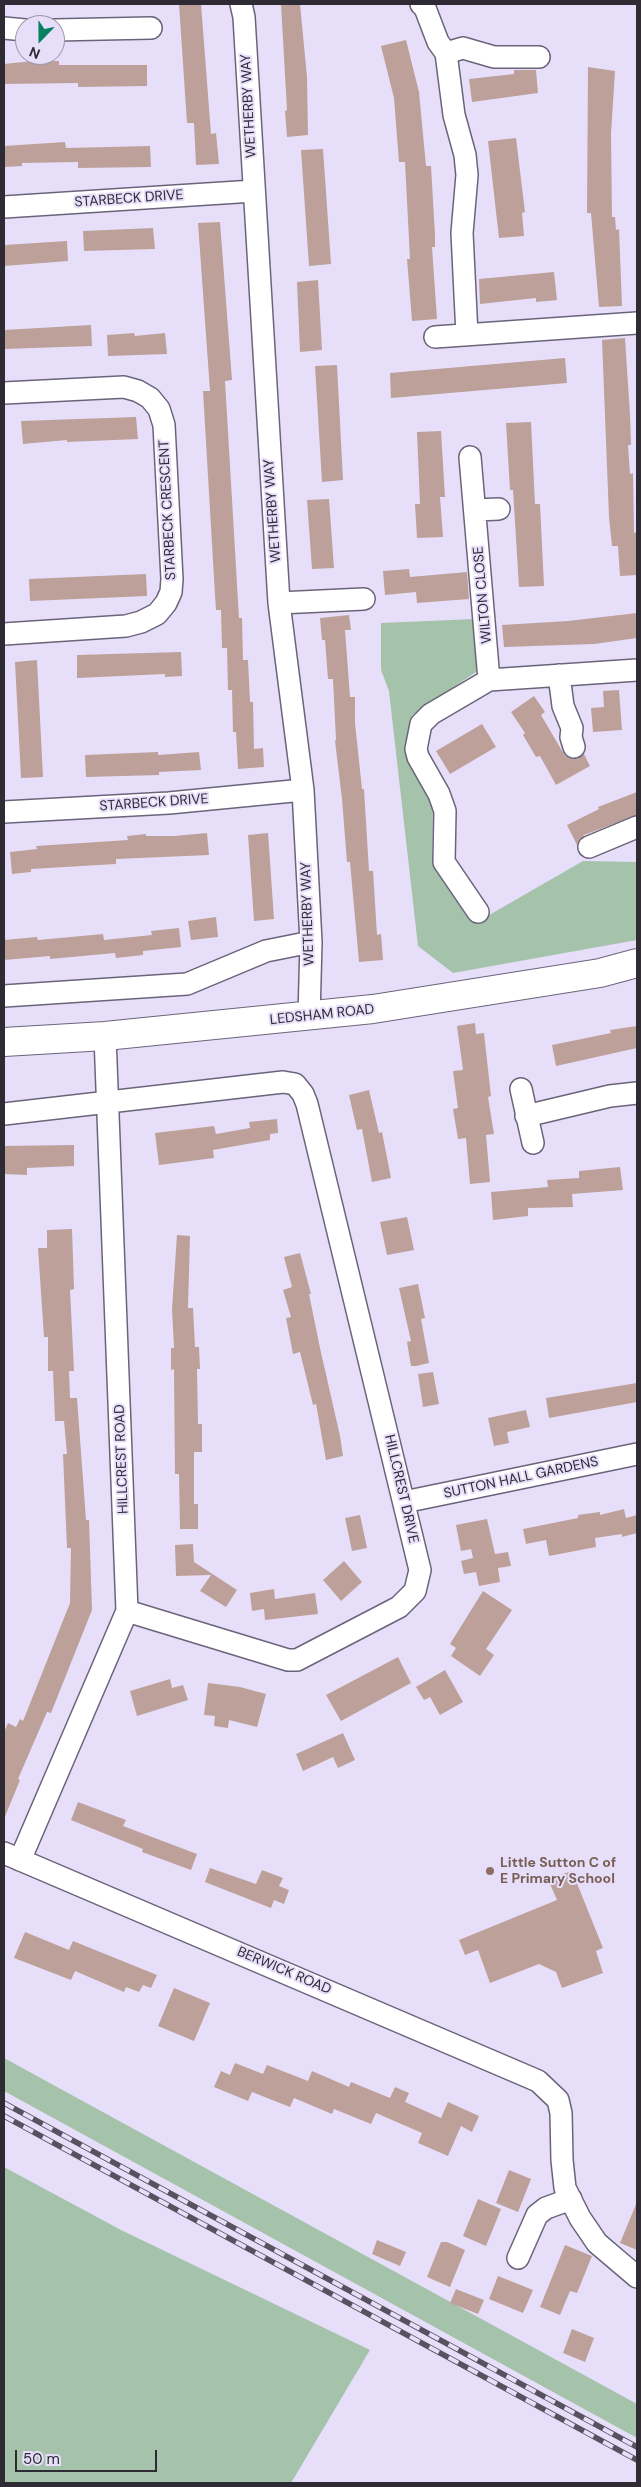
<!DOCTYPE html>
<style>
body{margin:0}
#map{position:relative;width:641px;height:2487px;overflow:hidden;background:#e7dffa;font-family:"DM Sans",sans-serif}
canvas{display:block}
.frame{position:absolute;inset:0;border:5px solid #2e2b35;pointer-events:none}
.north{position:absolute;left:15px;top:15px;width:50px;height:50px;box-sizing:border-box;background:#e7dffa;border:1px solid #9d97ab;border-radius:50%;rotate:202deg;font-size:14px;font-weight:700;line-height:20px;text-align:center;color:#2e2b35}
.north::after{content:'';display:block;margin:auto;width:18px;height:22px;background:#058060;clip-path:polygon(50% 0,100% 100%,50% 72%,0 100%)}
.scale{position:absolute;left:15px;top:2450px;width:142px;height:22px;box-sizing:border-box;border:2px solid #2e2b35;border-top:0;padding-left:6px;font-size:15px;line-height:18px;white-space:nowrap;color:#2e2b35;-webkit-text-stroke:4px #e7dffa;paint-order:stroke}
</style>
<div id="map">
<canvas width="641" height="2487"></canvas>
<div class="frame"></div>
<div class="north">N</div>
<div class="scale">50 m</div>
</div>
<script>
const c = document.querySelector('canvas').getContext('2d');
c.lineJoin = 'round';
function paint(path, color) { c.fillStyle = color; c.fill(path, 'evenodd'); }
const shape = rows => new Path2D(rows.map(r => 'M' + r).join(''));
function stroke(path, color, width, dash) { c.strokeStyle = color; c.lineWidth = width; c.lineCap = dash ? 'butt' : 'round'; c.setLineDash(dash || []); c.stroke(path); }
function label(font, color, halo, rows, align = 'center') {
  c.font = font + ' "DM Sans",sans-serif'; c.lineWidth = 4; c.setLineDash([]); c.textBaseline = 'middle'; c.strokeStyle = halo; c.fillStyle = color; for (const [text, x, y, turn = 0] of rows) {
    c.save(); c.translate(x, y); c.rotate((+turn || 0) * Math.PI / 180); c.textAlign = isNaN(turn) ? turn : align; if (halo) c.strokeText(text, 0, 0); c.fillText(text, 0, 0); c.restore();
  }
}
paint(shape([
 [474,619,479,670,412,715,408,732,407,755,433,805,432,863,477,922,583,861,637,862,637,940,453,973,418,946,389,691,381,670,381,623],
 [4,2058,637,2404,637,2438,4,2091],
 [4,2167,121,2230,370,2350,291,2483,4,2483]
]), '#a5c2ab');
paint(shape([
 [179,4,201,4,211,134,216,133,219,164,196,165,194,123,187,123],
 [281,4,300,4,307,77,308,135,287,137,285,111,287,110],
 [406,40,419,92,426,166,431,166,435,235,435,247,432,247,437,319,412,321,407,259,410,259,405,162,399,162,394,98,381,46],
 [33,61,59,61,59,65,147,65,147,86,78,87,78,83,4,84,4,64],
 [588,67,615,71,611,134,612,217,615,217,616,230,619,229,622,306,599,307,591,213,587,213],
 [514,70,536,70,538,93,472,102,469,79,514,74],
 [516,138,525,212,522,213,524,236,499,238,488,141],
 [65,142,66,148,150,146,151,167,78,168,78,162,22,163,22,166,4,167,4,146],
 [323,149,331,264,309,266,301,150],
 [220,222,232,380,225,381,239,618,242,618,243,660,248,660,250,702,253,702,254,749,263,748,264,767,238,769,236,732,233,732,232,690,228,690,227,648,222,648,221,610,216,610,215,595,203,391,210,391,198,223],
 [153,228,155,249,84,251,83,231],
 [67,241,68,261,4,266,4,245],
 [554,272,557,300,536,302,536,298,480,304,479,279],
 [318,280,322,350,300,352,297,282],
 [91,325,92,346,4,349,4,330],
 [134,333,135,336,165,333,167,354,108,356,107,335],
 [625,338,630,415,631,445,628,445,630,474,633,473,634,533,637,532,637,575,620,576,618,546,612,546,609,517,602,340],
 [565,358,567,383,391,398,390,373],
 [337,365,343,480,322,482,315,366],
 [136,417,138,439,67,442,67,440,23,444,21,421],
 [531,422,535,504,540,504,544,586,519,587,513,490,510,490,506,423],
 [441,431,445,497,440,497,443,537,417,538,415,504,420,504,417,432],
 [329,499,334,568,312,569,307,500],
 [409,569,410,577,467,572,469,599,417,603,416,592,385,595,383,571],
 [146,574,147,596,30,601,29,579],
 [637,613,637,638,594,644,504,647,502,625,568,621],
 [349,615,351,630,345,630,350,697,355,697,355,723,362,789,364,789,369,871,373,871,377,935,381,934,383,960,359,962,350,862,347,862,342,799,335,741,336,740,333,679,328,679,325,640,322,640,320,618],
 [181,652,182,676,165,677,165,674,77,678,77,655],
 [37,660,43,777,21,778,15,662],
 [619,690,622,730,593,732,591,708,604,707,603,691],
 [534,696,545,712,541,715,565,756,577,759,584,754,590,766,556,785,540,756,536,757,523,735,525,733,511,712],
 [482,724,496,747,450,774,436,751],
 [158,752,158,755,199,752,201,770,159,772,159,775,86,777,85,755],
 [637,792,637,815,584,835,577,845,567,825,599,809,598,807],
 [207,833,209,855,116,859,116,864,31,869,31,872,12,874,10,852,37,849,36,846,128,840,127,836,146,834,146,836,174,836],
 [268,833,274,919,254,921,248,835],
 [216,917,218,937,191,940,188,921],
 [179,928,181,947,143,951,143,955,116,958,115,953,50,959,50,956,4,960,4,940,37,937,38,940,103,934,104,940,152,935,151,931],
 [475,1023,476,1034,484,1033,491,1096,488,1097,494,1134,486,1135,490,1182,470,1184,466,1138,458,1139,453,1109,458,1108,453,1071,463,1070,457,1026],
 [637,1026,637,1048,556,1066,552,1045,611,1033,610,1030],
 [369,1090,379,1133,382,1132,391,1178,372,1182,362,1129,357,1130,349,1095],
 [277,1119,278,1133,270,1134,270,1140,213,1150,214,1158,159,1165,155,1133,214,1126,216,1134,250,1128,249,1122],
 [74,1145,74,1166,27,1168,27,1175,4,1174,4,1146],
 [620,1167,623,1190,572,1194,573,1207,528,1208,528,1216,493,1220,491,1192,548,1187,547,1180,579,1178,579,1171],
 [407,1217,414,1250,387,1255,380,1222],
 [72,1229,74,1289,70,1290,74,1371,69,1371,70,1398,77,1398,86,1520,89,1520,92,1610,51,1713,47,1712,18,1779,20,1780,4,1819,4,1732,8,1723,16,1727,20,1719,23,1721,70,1603,71,1548,67,1548,63,1454,67,1454,64,1421,55,1421,53,1371,48,1371,48,1337,44,1337,38,1248,47,1248,47,1230],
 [177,1235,190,1236,188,1308,193,1308,195,1347,199,1347,200,1369,197,1369,198,1424,202,1424,202,1452,194,1452,194,1504,198,1504,198,1529,180,1529,179,1474,175,1474,174,1369,171,1370,171,1348,174,1348,172,1309],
 [300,1253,311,1294,309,1294,320,1348,340,1436,343,1456,326,1460,316,1404,313,1405,300,1352,293,1354,286,1318,291,1317,283,1290,292,1287,284,1257],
 [418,1284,425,1318,421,1319,429,1363,416,1366,411,1366,407,1342,411,1341,399,1288],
 [433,1372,439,1404,423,1407,418,1374],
 [637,1383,637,1402,549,1418,546,1398],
 [526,1410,530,1427,507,1432,509,1443,494,1446,488,1418],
 [624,1509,626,1518,637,1515,637,1533,622,1537,622,1534,595,1538,596,1547,549,1556,546,1540,526,1544,523,1529,578,1518,578,1515,600,1512,600,1515],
 [360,1515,367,1548,352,1551,345,1518],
 [487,1519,495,1554,508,1552,511,1566,498,1568,500,1582,479,1586,476,1572,464,1574,461,1561,473,1558,471,1549,461,1551,456,1525],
 [193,1544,194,1562,237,1590,226,1607,200,1591,211,1575,176,1576,175,1545],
 [344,1561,362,1582,341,1601,323,1580],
 [274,1589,275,1599,315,1593,318,1614,265,1620,264,1609,252,1611,250,1593],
 [483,1591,512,1610,486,1649,494,1655,480,1676,451,1656,456,1648,450,1644],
 [398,1657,411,1683,341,1721,326,1695],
 [445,1670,463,1702,440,1715,430,1697,424,1700,416,1687],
 [170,1679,172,1688,183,1685,188,1700,137,1716,130,1691],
 [208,1683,240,1687,266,1694,257,1727,229,1720,228,1728,214,1726,215,1716,204,1715],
 [343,1733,355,1760,338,1768,333,1757,303,1771,296,1754],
 [78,1802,126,1820,123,1826,197,1854,191,1870,142,1852,143,1849,71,1820],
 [210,1868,256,1884,262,1870,283,1878,279,1886,289,1890,284,1904,274,1900,271,1908,205,1882],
 [572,1871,603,1948,596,1951,603,1973,562,1988,556,1972,539,1964,490,1983,478,1950,465,1955,459,1940,557,1900,548,1879],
 [25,1932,69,1950,73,1941,157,1975,151,1988,143,1985,139,1992,126,1987,124,1992,75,1971,71,1980,14,1958],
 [174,1988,210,2003,194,2041,158,2026],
 [235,2063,263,2074,267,2065,308,2081,312,2071,349,2087,351,2082,390,2098,395,2087,409,2093,405,2102,441,2118,448,2102,479,2116,472,2132,461,2126,448,2156,418,2143,422,2133,376,2113,371,2124,334,2109,332,2114,294,2098,290,2107,252,2092,248,2101,214,2087,221,2071,230,2075],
 [509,2170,531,2179,518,2212,496,2203],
 [478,2199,501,2209,486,2246,463,2236],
 [637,2202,637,2250,620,2243],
 [377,2240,406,2252,400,2266,372,2254],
 [441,2242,447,2242,465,2250,450,2287,427,2277],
 [565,2245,592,2256,577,2293,570,2291,560,2315,540,2307],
 [498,2276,533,2290,523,2313,489,2299],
 [456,2289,484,2300,478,2314,450,2303],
 [572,2329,594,2338,585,2362,563,2353]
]), '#bda09a');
const street = shape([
 [241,4,244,17,279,603,303,790,311,942,309,1017],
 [421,4,425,8,438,42,446,53,454,115,465,155,467,175,462,233,467,335],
 [4,28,25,30],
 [55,30,151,28],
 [446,53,463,48,494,57,539,57],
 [4,207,254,191],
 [435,337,637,323],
 [4,393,124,387,138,391,150,398,159,409,164,425,172,579,171,592,166,603,157,614,141,622,126,626,4,634],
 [470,457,489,680],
 [476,510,499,509],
 [279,603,364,599],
 [559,675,563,706,572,728,571,737,574,747],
 [4,812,169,803,303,790],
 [589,847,637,827],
 [478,912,444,862,445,811,439,794,418,757,416,749,421,724,431,714,489,680,637,670],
 [4,996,187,984,266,951,311,942],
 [521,1089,533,1143],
 [4,1114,283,1082,295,1084,303,1094,307,1104,420,1570,415,1591,399,1607,297,1660,288,1660,127,1611],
 [526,1116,610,1096,637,1093],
 [404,1502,637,1454],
 [4,1853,538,2081,558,2100,561,2113,562,2160,565,2188,580,2218,597,2243,637,2277],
 [20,1860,127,1611,105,1036],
 [518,2258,537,2215,546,2208,571,2199]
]);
const secondary = shape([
 [4,1042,105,1036,373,1009,600,973,637,963]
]);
stroke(street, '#6a647a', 24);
stroke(secondary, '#6a647a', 30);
stroke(street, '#fff', 21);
stroke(secondary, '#fff', 28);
const rail = shape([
 [4,2103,637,2447],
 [4,2116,637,2460]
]);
stroke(rail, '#565260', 5.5);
stroke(rail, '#e7dffa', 4, [11]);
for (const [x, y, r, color] of [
 [490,1871,5,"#8d6e63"]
]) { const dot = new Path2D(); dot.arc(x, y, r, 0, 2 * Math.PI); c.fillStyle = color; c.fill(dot); stroke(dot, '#e7dffa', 2); }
label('14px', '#2e2b35', '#e7dffa', [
 ["WETHERBY WAY",249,106,-93],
 ["STARBECK DRIVE",129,199,-4],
 ["STARBECK CRESCENT",168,510,-93],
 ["WETHERBY WAY",273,511,-94],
 ["WILTON CLOSE",483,595,-95],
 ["STARBECK DRIVE",154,803,-4],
 ["WETHERBY WAY",308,914,-92],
 ["LEDSHAM ROAD",322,1015,-6],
 ["HILLCREST ROAD",122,1459,-92],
 ["SUTTON HALL GARDENS",521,1478,-12],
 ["HILLCREST DRIVE",401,1489,77],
 ["BERWICK ROAD",284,1971,23]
]);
label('bold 14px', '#785e54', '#e7dffa', [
 ["Little Sutton C of",500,1863],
 ["E Primary School",500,1879]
], 'left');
</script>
